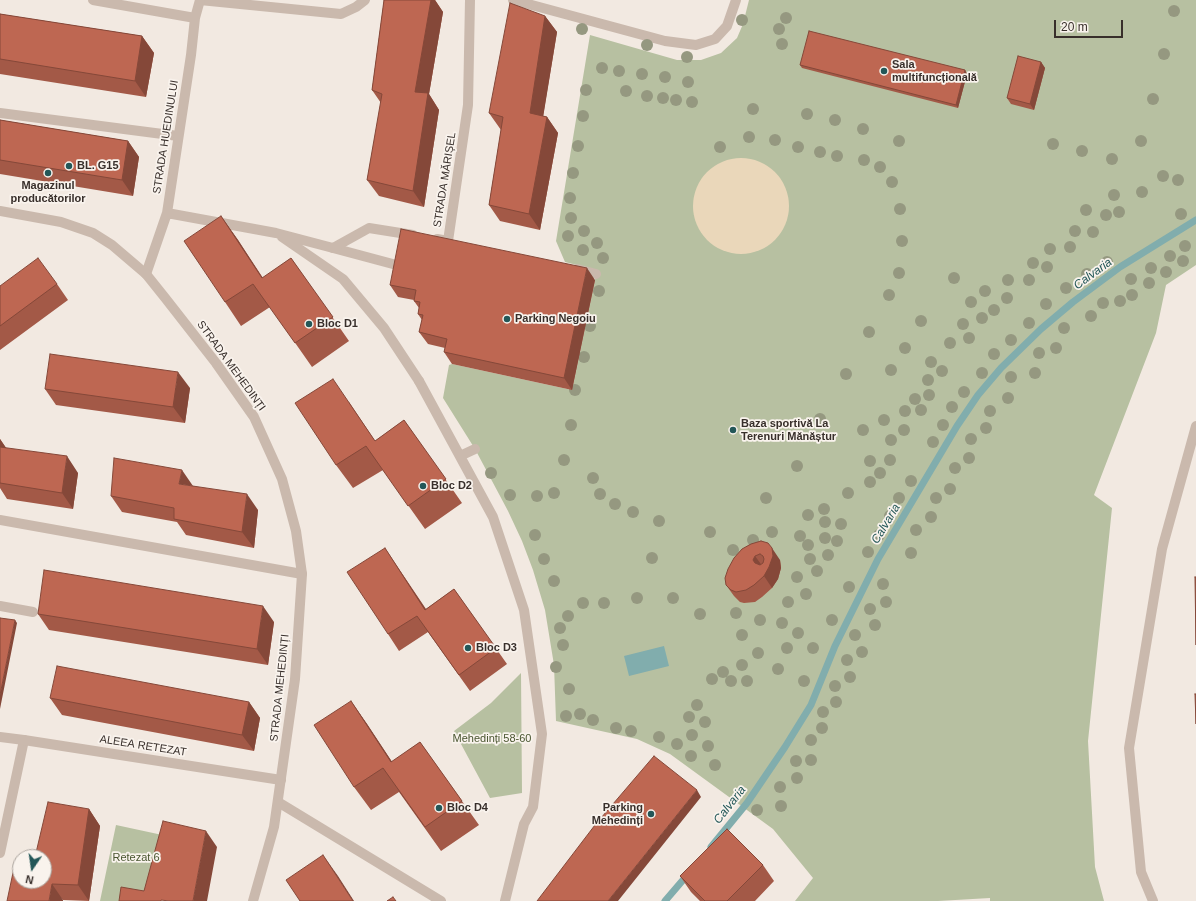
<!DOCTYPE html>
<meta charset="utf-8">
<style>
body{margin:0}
#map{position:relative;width:1196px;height:901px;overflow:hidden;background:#f2e9e1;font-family:Arial,sans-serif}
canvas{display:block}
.north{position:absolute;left:12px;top:849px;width:40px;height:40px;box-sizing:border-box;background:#f9f3ed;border:1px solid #aca59f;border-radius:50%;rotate:193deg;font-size:11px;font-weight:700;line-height:16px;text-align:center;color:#382f2b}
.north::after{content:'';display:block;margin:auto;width:14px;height:18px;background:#235758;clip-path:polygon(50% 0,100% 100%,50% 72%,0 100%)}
.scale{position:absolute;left:1054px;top:20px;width:69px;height:18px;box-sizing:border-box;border:2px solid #382f2b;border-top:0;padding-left:5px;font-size:12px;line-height:14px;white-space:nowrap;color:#382f2b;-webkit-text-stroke:3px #f9f3ed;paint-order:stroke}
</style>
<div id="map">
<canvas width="1196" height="901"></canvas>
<div class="north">N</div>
<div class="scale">20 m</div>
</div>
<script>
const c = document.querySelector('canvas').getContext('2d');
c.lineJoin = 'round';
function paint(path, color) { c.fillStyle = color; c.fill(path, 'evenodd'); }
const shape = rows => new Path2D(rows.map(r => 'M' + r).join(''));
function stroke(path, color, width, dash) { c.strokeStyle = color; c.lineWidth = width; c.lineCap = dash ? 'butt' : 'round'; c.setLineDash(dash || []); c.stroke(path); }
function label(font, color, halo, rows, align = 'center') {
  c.font = font + ' Arial,sans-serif'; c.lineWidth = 3.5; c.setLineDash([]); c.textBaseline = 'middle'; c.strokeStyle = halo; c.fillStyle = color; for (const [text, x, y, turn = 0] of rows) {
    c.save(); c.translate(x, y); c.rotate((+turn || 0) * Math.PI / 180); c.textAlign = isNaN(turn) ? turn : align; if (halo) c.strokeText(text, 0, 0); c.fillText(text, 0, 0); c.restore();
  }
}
paint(shape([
 [749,0,1196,0,1196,265,1166,285,1156,333,1094,495,1112,508,1088,741,1095,867,1104,901,990,901,990,898,938,901,795,901,813,878,773,829,670,754,637,739,556,721,554,665,545,610,533,570,522,541,508,511,475,449,443,398,449,365,452,364,572,390,597,270,565,262,556,241,590,35,677,60,701,60,721,53,737,38,743,24],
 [521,673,522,793,490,798,454,731,491,703],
 [116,825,167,836,152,901,100,901]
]), '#b7c0a1');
paint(shape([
 '693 206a48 48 0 1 1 96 0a48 48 0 1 1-96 0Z'
]), '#ead7ba');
paint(shape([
 [664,646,669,666,629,676,624,656]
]), '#81adad');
stroke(shape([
 [711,847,747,803,785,747,811,705,835,646,878,559,957,426,978,395,1001,368,1041,329,1073,302,1120,267,1196,220],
 [665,901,689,873]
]), '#81adad', 7);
stroke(shape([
 [200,0,341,14,356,7,365,0],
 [0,113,178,136],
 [333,248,404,267],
 [577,269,596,274],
 [419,381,493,517,524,610,542,734,533,807,524,824,505,901],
 [460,456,475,449],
 [0,520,302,574],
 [0,606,33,612],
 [278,802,441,901],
 [0,853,24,740],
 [1153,901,1141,872,1129,748,1162,549,1196,426]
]), '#cab9ad', 10);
stroke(shape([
 [93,0,195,18],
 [513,0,665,41,696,45,715,39,727,26,736,0],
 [167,213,276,233,333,248,369,228,413,235],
 [282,237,343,279,384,328,419,381],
 [437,239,448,241,468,105,470,0],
 [146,274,167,213,191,55,195,18,200,0],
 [0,737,24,740,281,780]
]), '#cab9ad', 10);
stroke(shape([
 [0,211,61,222,93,233,112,245,146,274,166,299,216,363,254,417,282,479,296,531,302,574,295,679,274,827,253,901]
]), '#cab9ad', 10);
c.fillStyle = '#959880';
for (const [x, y] of [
 [1174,11],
 [786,18],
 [742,20],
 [582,29],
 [779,29],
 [782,44],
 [647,45],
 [1164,54],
 [687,57],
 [602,68],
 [619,71],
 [642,74],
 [665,77],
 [688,82],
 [586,90],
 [626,91],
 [647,96],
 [663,98],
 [1153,99],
 [676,100],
 [692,102],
 [753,109],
 [807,114],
 [583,116],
 [835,120],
 [863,129],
 [749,137],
 [775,140],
 [899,141],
 [1141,141],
 [1053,144],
 [578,146],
 [720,147],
 [798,147],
 [1082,151],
 [820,152],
 [837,156],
 [1112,159],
 [864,160],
 [880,167],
 [573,173],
 [1163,176],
 [1178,180],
 [892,182],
 [1142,192],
 [1114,195],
 [570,198],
 [900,209],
 [1086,210],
 [1119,212],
 [1181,214],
 [1106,215],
 [571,218],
 [584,231],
 [1075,231],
 [1093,232],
 [568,236],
 [902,241],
 [597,243],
 [1185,246],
 [1070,247],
 [1050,249],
 [583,250],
 [1170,256],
 [603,258],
 [1183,261],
 [1107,262],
 [1033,263],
 [1047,267],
 [1151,268],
 [1166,272],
 [899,273],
 [1087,274],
 [954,278],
 [1131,279],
 [1008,280],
 [1029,280],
 [1149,283],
 [1066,288],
 [599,291],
 [985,291],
 [889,295],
 [1132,295],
 [1007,298],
 [1120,301],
 [971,302],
 [1103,303],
 [1046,304],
 [994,310],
 [1091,316],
 [982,318],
 [921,321],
 [1029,323],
 [963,324],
 [590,326],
 [1064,328],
 [869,332],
 [969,338],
 [1011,340],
 [950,343],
 [905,348],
 [1056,348],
 [1039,353],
 [994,354],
 [584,357],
 [931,362],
 [891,370],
 [942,371],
 [982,373],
 [1035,373],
 [846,374],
 [1011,377],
 [928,380],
 [575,390],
 [964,392],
 [929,395],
 [1008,398],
 [915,399],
 [952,407],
 [921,410],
 [905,411],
 [990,411],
 [820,419],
 [884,420],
 [571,425],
 [943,425],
 [986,428],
 [863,430],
 [904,430],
 [971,439],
 [891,440],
 [933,442],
 [969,458],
 [564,460],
 [890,460],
 [870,461],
 [797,466],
 [955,468],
 [491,473],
 [880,473],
 [593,478],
 [911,481],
 [870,482],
 [950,489],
 [554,493],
 [848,493],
 [600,494],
 [510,495],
 [537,496],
 [766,498],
 [899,498],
 [936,498],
 [615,504],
 [824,509],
 [633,512],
 [808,515],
 [890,516],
 [931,517],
 [659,521],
 [825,522],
 [841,524],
 [916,530],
 [710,532],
 [772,532],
 [535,535],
 [879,535],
 [800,536],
 [825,538],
 [753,540],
 [837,541],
 [808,545],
 [733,550],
 [868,552],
 [911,553],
 [828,555],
 [652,558],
 [544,559],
 [810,559],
 [817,571],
 [797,577],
 [554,581],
 [883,584],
 [849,587],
 [806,594],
 [637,598],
 [673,598],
 [788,602],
 [886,602],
 [583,603],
 [604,603],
 [870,609],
 [736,613],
 [700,614],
 [568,616],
 [760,620],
 [832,620],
 [782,623],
 [875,625],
 [560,628],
 [798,633],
 [742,635],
 [855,635],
 [563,645],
 [787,648],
 [813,648],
 [862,652],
 [758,653],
 [847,660],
 [742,665],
 [556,667],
 [778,669],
 [723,672],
 [850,677],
 [712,679],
 [731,681],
 [747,681],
 [804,681],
 [835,686],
 [569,689],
 [836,702],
 [697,705],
 [823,712],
 [580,714],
 [566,716],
 [689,717],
 [593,720],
 [705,722],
 [616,728],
 [822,728],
 [631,731],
 [692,735],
 [659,737],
 [811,740],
 [677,744],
 [708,746],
 [691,756],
 [811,760],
 [796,761],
 [715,765],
 [797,778],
 [780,787],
 [781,806],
 [757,810]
]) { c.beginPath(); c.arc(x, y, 6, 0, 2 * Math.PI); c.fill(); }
paint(shape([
 [384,0,435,0,443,12,429,94,439,110,424,207,379,196,367,180,381,103,372,90],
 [0,14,142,36,154,53,146,97,0,74],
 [545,16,557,32,543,116,547,117,558,133,540,230,500,221,489,205,501,130,489,113],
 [1041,62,1045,68,1034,110,1011,104,1007,98],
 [800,65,965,70,967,74,958,108,802,68],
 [0,120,128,141,139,157,133,196,0,174],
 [221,216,238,240,263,278,291,258,349,341,312,367,270,307,241,326,225,302],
 [595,280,572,390,452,364,444,352,445,348,428,344,419,332,422,320,418,314,419,308,414,301,414,300,398,297,390,285],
 [57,284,68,300,0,350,0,286],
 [190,388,185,423,56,405,45,389],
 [349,402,375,441,404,420,462,503,425,529,383,470,353,488,336,465],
 [0,439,6,448,78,473,73,509,7,499,0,488],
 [193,486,258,510,254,548,186,535,177,522,122,512,111,496],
 [385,548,426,609,454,589,507,664,470,691,428,632,399,651,388,634],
 [742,549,780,560,781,568,778,579,772,588,762,597,755,602,744,603,740,602,734,596,726,585],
 [38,614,274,622,268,665,49,630],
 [50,698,249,702,260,718,254,751,62,715],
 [351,701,367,724,392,762,420,742,479,825,441,851,399,792,371,810,354,787],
 [89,809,100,826,89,901,63,900,44,881],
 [763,865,774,881,755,901,700,901,691,892,680,876]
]), '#a35947');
paint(shape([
 [431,0,435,0,443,12,429,94,439,110,424,207,413,191,415,92],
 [545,16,557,32,541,130,530,113],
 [142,36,154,53,146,97,135,81],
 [1041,62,1045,68,1034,110,1030,104],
 [965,70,967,74,958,108,956,105],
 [547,117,558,133,540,230,529,214],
 [128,141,139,157,133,196,122,180],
 [221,216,238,240,278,302,262,278],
 [587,268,595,280,572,390,564,378],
 [178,372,190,388,185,423,173,407],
 [0,439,11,455,0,448],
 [67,456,78,473,73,509,62,493],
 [182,470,193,486,179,484],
 [247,494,258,510,254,548,242,532],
 [385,548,396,565,437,626,425,610],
 [772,548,780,560,781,568,778,579,772,588,764,576],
 [755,556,763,567,755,563,753,560],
 [263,606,274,622,268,665,257,649],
 [15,620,17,623,0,709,0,695],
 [351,701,367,724,408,786,391,762],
 [249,702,260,718,254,751,242,735],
 [697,790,701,797,618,901,608,901],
 [89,809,100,826,89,901,78,885],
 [206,831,217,847,207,901,193,901],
 [323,855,338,876,354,901,353,901],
 [52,884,63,900,63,901,49,901]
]), '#854839');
const building = shape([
 [384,0,431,0,415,92,428,93,413,191,367,180,382,94,372,90,384,0],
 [510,3,545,16,530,113,547,117,529,214,489,205,503,117,489,113,510,3],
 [0,14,142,36,135,81,0,59,0,14],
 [809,31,965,70,956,105,800,65,809,31],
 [1018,56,1041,62,1030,104,1007,98,1018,56],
 [0,120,128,141,122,180,0,160,0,120],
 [221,216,262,278,291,258,333,317,295,343,253,284,225,302,184,241,221,216],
 [401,229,587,268,564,378,444,352,447,339,419,332,423,315,418,314,420,302,414,301,416,290,390,285,401,229],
 [38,258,57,284,0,326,0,286,38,258],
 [50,354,178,372,173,407,45,389,50,354],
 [333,379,375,441,404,420,446,479,408,506,366,446,336,465,295,403,333,379],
 [0,447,67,456,62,493,0,483,0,447],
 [114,458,182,470,179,484,247,494,242,532,174,519,174,508,111,496,114,458],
 [761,541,768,543,772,548,773,556,769,567,764,576,754,585,746,590,736,592,731,590,726,585,725,578,728,569,734,558,742,549,751,544,761,541],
 [760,554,763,556,764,559,763,563,760,565,755,563,753,560,755,556,760,554],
 [385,548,425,610,454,589,496,648,459,675,417,616,388,634,347,572,385,548],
 [44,570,263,606,257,649,38,614,44,570],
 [1195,577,1196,577,1196,645,1195,577],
 [0,618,15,620,0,695,0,618],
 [57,666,249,702,242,735,50,698,57,666],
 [1195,694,1196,694,1196,724,1195,694],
 [351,701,391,762,420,742,462,801,425,827,383,768,354,787,314,725,351,701],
 [654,756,697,790,608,901,537,901,595,825,654,756],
 [48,802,89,809,78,885,52,884,49,901,7,901,14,868,20,869,20,881,44,881,44,857,35,857,48,802],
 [163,821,206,831,193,901,169,901,161,900,161,901,119,901,121,887,144,891,163,821],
 [727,829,763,865,727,901,705,901,680,876,727,829],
 [323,855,353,901,300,901,286,880,323,855],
 [393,897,396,901,387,901,393,897]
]);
paint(building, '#be6752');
stroke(building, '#854839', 1);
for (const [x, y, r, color] of [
 [884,71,4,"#235758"],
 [69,166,4,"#235758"],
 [48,173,4,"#235758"],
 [507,319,4,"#235758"],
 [309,324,4,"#235758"],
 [733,430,4,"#235758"],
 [423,486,4,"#235758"],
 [468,648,4,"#235758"],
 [439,808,4,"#235758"],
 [651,814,4,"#235758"]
]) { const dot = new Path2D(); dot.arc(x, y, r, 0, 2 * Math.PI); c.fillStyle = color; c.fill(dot); stroke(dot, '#f9f3ed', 1.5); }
label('bold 11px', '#382f2b', '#f9f3ed', [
 ["Sala",892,65],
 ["multifuncțională",892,78],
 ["BL. G15",77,166],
 ["Magazinul",48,186,"center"],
 ["producătorilor",48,199,"center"],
 ["Parking Negoiu",515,319],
 ["Bloc D1",317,324],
 ["Baza sportivă La",741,424],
 ["Terenuri Mănăștur",741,437],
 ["Bloc D2",431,486],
 ["Bloc D3",476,648],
 ["Bloc D4",447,808],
 ["Parking",643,808,"right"],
 ["Mehedinți",643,821,"right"]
], 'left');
label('11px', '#382f2b', '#f9f3ed', [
 ["STRADA HUEDINULUI",166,137,-81],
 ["STRADA MĂRIȘEL",445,180,-81],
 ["STRADA MEHEDINȚI",231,366,54],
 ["STRADA MEHEDINȚI",280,688,-84],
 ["ALEEA RETEZAT",143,746,9]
]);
label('11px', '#495530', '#f9f3ed', [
 ["Mehedinți 58-60",492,739],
 ["Retezat 6",136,858]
]);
label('italic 12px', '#235758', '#f9f3ed', [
 ["Calvaria",1093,274,-36],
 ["Calvaria",886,524,-59],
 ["Calvaria",730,805,-52]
]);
</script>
